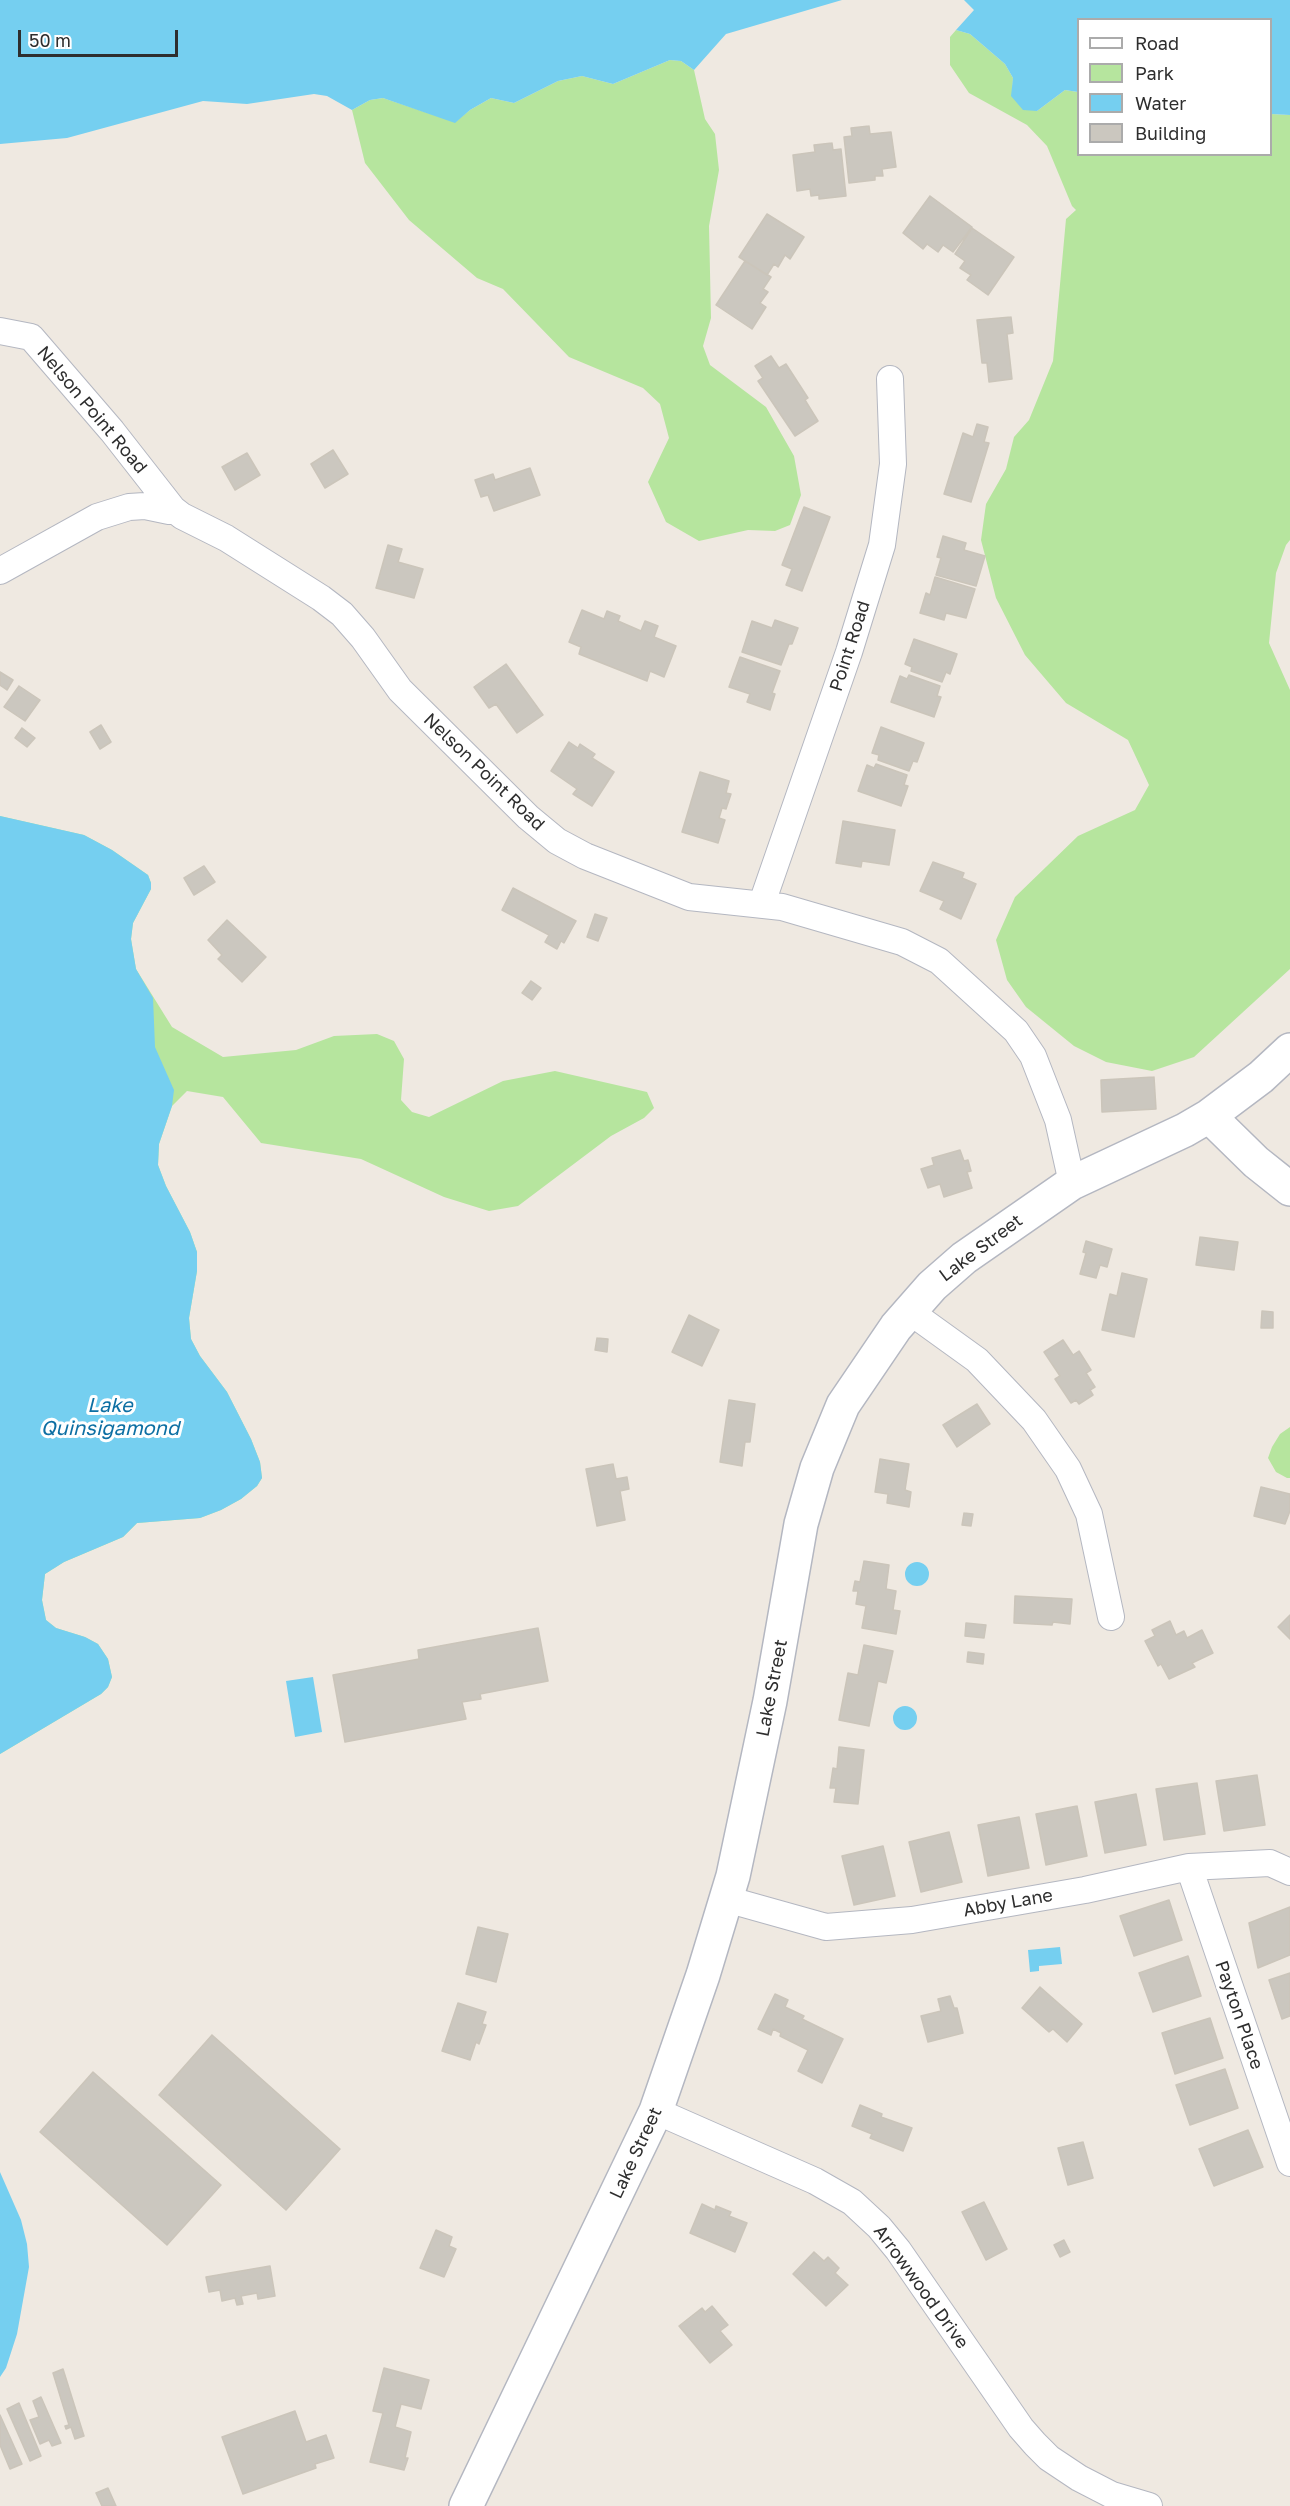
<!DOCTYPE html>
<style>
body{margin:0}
#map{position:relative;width:1290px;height:2506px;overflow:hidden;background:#efe9e1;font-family:"Golos Text",sans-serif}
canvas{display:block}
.legend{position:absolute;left:1077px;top:18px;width:195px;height:138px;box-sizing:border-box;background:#fff;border:2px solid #ababab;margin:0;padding:8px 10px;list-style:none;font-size:18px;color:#2e2e2e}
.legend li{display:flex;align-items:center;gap:12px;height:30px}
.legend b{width:30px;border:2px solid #ababab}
.scale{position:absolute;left:18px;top:30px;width:160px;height:27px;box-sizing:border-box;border:3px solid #2e2e2e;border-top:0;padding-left:8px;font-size:18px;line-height:21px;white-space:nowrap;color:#2e2e2e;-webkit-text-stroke:4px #fff;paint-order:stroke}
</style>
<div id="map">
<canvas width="1290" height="2506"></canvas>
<ul class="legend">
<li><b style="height:8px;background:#fff"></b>Road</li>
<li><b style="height:16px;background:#b6e59e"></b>Park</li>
<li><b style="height:16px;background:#75cff0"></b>Water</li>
<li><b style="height:16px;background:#cbc7bf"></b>Building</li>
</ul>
<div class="scale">50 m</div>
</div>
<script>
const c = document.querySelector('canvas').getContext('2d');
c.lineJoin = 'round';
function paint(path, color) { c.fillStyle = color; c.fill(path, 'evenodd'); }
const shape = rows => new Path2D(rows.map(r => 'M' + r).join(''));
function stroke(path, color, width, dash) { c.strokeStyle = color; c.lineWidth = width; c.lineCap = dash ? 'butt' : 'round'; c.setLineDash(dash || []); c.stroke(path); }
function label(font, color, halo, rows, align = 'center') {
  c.font = font + ' "Golos Text",sans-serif'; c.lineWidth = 6; c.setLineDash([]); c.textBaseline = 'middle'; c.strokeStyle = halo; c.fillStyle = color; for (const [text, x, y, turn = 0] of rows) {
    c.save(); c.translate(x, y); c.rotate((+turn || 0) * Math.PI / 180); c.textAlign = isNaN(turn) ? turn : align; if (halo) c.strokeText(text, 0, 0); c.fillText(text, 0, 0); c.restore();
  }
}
paint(shape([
 [956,30,970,34,1005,64,1013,78,1012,96,1037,111,1065,90,1078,92,1078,154,1270,154,1271,114,1290,115,1290,540,1286,545,1276,573,1269,643,1290,690,1290,969,1194,1057,1152,1071,1106,1062,1074,1046,1026,1007,1007,980,996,940,1015,897,1078,836,1135,810,1149,785,1128,740,1066,703,1025,655,996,598,981,540,986,504,1006,469,1014,437,1029,420,1053,361,1066,219,1076,210,1072,206,1047,146,1027,125,969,93,950,65,950,37],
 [670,60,681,61,694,70,705,119,715,134,719,170,709,226,711,318,703,346,710,365,766,407,794,456,801,495,790,525,775,531,748,530,699,541,666,522,648,482,669,438,660,404,643,388,569,357,503,289,477,278,409,220,365,163,352,110,370,100,383,98,455,122,470,110,491,98,514,103,558,81,582,76,613,84],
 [0,816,84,835,112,850,148,875,151,883,151,889,133,923,131,939,136,969,172,1027,223,1057,296,1050,334,1036,377,1034,394,1041,404,1059,401,1100,412,1112,429,1117,503,1081,555,1071,647,1092,654,1108,644,1118,611,1136,518,1206,489,1211,444,1197,361,1159,261,1143,223,1097,187,1091,172,1106,159,1144,158,1165,166,1186,190,1232,197,1252,197,1271,189,1318,191,1339,200,1356,227,1392,251,1439,260,1462,262,1478,257,1486,241,1499,221,1510,200,1518,137,1523,123,1537,64,1562,45,1574,42,1600,46,1620,56,1628,85,1637,98,1644,108,1659,112,1677,108,1687,101,1694,0,1754],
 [1290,1427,1290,1478,1287,1478,1276,1472,1268,1458,1272,1447,1280,1434]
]), '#b6e59e');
paint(shape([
 [0,0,842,0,726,34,694,70,681,61,670,60,613,84,582,76,558,81,514,103,491,98,470,110,455,123,383,98,370,100,352,110,327,96,314,94,247,104,203,101,67,138,0,144],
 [964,0,1290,0,1290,115,1271,114,1270,20,1078,20,1078,92,1065,90,1037,111,1023,110,1011,96,1013,78,1005,64,970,34,956,30,974,10],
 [0,816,84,835,112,850,148,875,151,883,151,889,133,923,131,939,136,969,153,998,155,1047,174,1090,172,1106,159,1144,158,1165,166,1186,190,1232,197,1252,197,1271,189,1318,191,1339,200,1356,227,1392,251,1439,260,1462,262,1478,257,1486,241,1499,221,1510,200,1518,137,1523,123,1537,64,1562,45,1574,42,1600,46,1620,56,1628,85,1637,98,1644,108,1659,112,1677,108,1687,101,1694,0,1754],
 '905 1574a12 12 0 1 1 24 0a12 12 0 1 1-24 0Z',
 [313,1677,322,1732,295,1737,286,1681],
 '893 1718a12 12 0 1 1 24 0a12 12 0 1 1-24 0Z',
 [1060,1947,1062,1964,1039,1966,1039,1971,1030,1972,1028,1950],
 [0,2172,21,2220,27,2244,29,2267,17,2334,6,2368,0,2377]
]), '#75cff0');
const building = shape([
 [869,126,870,134,891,132,896,167,882,169,883,176,875,176,875,180,849,183,844,137,852,136,851,128,869,126],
 [832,143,833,150,841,149,846,196,819,199,819,195,811,196,810,189,797,191,793,155,815,152,814,145,832,143],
 [930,196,972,227,953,252,943,245,938,252,927,244,923,249,903,233,930,196],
 [767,214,804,237,790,259,785,255,778,267,774,264,767,275,739,257,767,214],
 [972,228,1014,257,988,295,967,280,971,275,960,268,965,261,955,254,972,228],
 [745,261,771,277,763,289,768,292,760,303,766,307,752,329,716,305,745,261],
 [1011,317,1013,333,1007,334,1012,379,989,382,987,363,982,363,977,320,1011,317],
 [771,356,779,368,786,364,808,398,805,400,818,421,795,436,758,381,763,378,755,366,771,356],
 [977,424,988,427,984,442,989,443,971,502,944,494,963,433,973,437,977,424],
 [333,450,348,474,325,488,311,464,333,450],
 [247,453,260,475,235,490,222,467,247,453],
 [530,468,540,495,494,511,488,495,481,497,475,480,493,474,495,480,530,468],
 [804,507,830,517,802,591,786,585,792,569,782,565,804,507],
 [943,536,966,543,964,550,985,556,976,586,936,575,941,558,937,557,943,536],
 [388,545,402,549,398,562,423,569,414,598,376,588,388,545],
 [935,577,975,589,966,618,946,613,944,620,920,613,926,593,930,595,935,577],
 [582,610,604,619,607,611,620,616,618,621,641,631,645,621,658,626,654,637,676,646,664,677,650,671,647,681,579,654,581,647,569,642,582,610],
 [775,620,798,628,792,644,789,644,781,665,742,652,752,621,772,628,775,620],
 [914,639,957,654,950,674,946,672,942,682,911,671,912,667,905,664,914,639],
 [740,657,780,671,772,693,775,694,770,710,747,702,750,694,729,687,740,657],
 [506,664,543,715,517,733,496,704,489,708,474,687,506,664],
 [0,672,13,680,7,690,0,685,0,672],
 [909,675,940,686,937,696,941,697,934,717,891,702,900,676,907,679,909,675],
 [19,686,40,700,25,721,4,707,19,686],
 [101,725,111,742,100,749,90,732,101,725],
 [881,727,924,743,917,762,913,761,909,771,878,760,879,755,872,753,881,727],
 [22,728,35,738,27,747,15,738,22,728],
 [569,742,578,748,580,744,595,754,592,758,614,772,592,806,573,794,577,789,551,771,569,742],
 [876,764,907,775,904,785,908,786,901,806,858,791,867,765,874,768,876,764],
 [700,772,729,781,726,793,731,794,726,809,722,808,719,818,725,820,718,843,682,832,700,772],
 [843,821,895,830,889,865,862,861,861,867,836,863,843,821],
 [933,862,964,873,962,878,976,884,961,919,940,909,944,901,920,891,933,862],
 [204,866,215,882,194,895,184,878,204,866],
 [513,888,576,921,564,943,561,941,557,949,545,942,549,935,502,910,513,888],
 [595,914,607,918,598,941,587,937,595,914],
 [227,920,266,957,242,982,218,959,222,955,208,940,227,920],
 [531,981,541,988,532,1000,522,993,531,981],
 [1154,1077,1156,1109,1102,1112,1101,1080,1154,1077],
 [960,1150,964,1161,968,1160,971,1171,967,1172,972,1188,944,1197,940,1184,928,1188,921,1169,934,1165,932,1158,960,1150],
 [1200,1237,1238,1242,1234,1270,1196,1265,1200,1237],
 [1086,1241,1112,1249,1107,1267,1100,1265,1096,1278,1080,1274,1086,1253,1083,1252,1086,1241],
 [1122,1273,1147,1279,1134,1337,1102,1330,1110,1294,1117,1296,1122,1273],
 [1262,1311,1273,1312,1273,1328,1261,1328,1262,1311],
 [689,1315,719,1330,702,1366,672,1352,689,1315],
 [597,1338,608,1339,607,1352,595,1350,597,1338],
 [1063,1340,1073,1355,1079,1351,1091,1370,1086,1373,1095,1387,1090,1390,1093,1395,1079,1404,1076,1400,1071,1403,1055,1379,1060,1376,1044,1352,1063,1340],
 [729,1400,755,1404,750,1442,745,1442,742,1466,720,1462,729,1400],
 [977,1404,990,1424,957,1447,943,1425,977,1404],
 [880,1459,909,1464,905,1490,911,1492,909,1507,887,1503,888,1494,875,1492,880,1459],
 [613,1464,616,1479,627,1477,629,1489,620,1491,625,1520,597,1526,586,1469,613,1464],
 [1261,1487,1290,1494,1290,1511,1285,1524,1254,1516,1261,1487],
 [964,1513,973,1514,971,1526,962,1525,964,1513],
 [864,1561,889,1565,886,1589,896,1591,893,1610,900,1611,896,1634,862,1628,866,1606,856,1604,858,1591,853,1591,855,1581,860,1582,864,1561],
 [1015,1596,1072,1599,1070,1624,1053,1622,1052,1625,1014,1623,1015,1596],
 [1290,1615,1290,1639,1278,1627,1290,1615],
 [1170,1621,1176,1635,1184,1631,1187,1638,1202,1630,1213,1653,1192,1663,1195,1667,1169,1679,1161,1664,1158,1666,1145,1641,1155,1636,1152,1630,1170,1621],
 [966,1623,986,1625,984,1638,965,1636,966,1623],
 [538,1628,548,1681,480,1694,481,1699,462,1702,466,1719,345,1742,333,1675,419,1659,418,1650,538,1628],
 [864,1645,893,1651,886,1683,878,1681,869,1726,839,1720,848,1673,858,1675,864,1645],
 [968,1652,984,1654,983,1664,967,1662,968,1652],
 [839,1747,864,1750,858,1804,834,1802,836,1788,830,1788,833,1768,837,1769,839,1747],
 [1257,1775,1265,1825,1224,1831,1216,1781,1257,1775],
 [1197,1783,1205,1834,1164,1840,1156,1789,1197,1783],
 [1136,1794,1146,1845,1105,1853,1095,1802,1136,1794],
 [1077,1806,1087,1856,1046,1865,1036,1814,1077,1806],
 [1019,1817,1029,1868,988,1876,978,1825,1019,1817],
 [949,1832,962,1882,921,1892,909,1842,949,1832],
 [883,1846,895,1896,854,1905,842,1856,883,1846],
 [1169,1900,1182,1940,1134,1956,1120,1916,1169,1900],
 [1290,1907,1290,1955,1258,1968,1249,1923,1290,1907],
 [478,1927,508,1934,496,1982,466,1974,478,1927],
 [1188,1956,1201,1996,1153,2012,1139,1973,1188,1956],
 [1290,1973,1290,2016,1282,2019,1269,1980,1290,1973],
 [1040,1987,1082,2024,1067,2042,1053,2029,1049,2032,1022,2008,1040,1987],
 [775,1994,788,2000,785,2007,804,2016,802,2019,843,2039,822,2083,798,2071,808,2050,780,2036,781,2033,773,2029,771,2035,758,2029,775,1994],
 [950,1996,954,2008,957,2008,963,2033,928,2042,921,2016,941,2011,938,1999,950,1996],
 [458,2003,486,2012,482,2024,486,2025,479,2044,476,2042,470,2060,442,2051,458,2003],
 [1210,2018,1223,2058,1175,2074,1162,2033,1210,2018],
 [212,2035,340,2149,286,2210,159,2095,212,2035],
 [1225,2069,1238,2108,1190,2125,1176,2085,1225,2069],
 [93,2072,221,2185,167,2245,40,2132,93,2072],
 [860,2105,882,2114,881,2117,912,2128,903,2151,870,2138,872,2134,852,2126,860,2105],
 [1248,2130,1263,2167,1214,2186,1199,2149,1248,2130],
 [1083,2142,1093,2178,1068,2185,1058,2148,1083,2142],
 [984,2202,1007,2249,986,2260,962,2212,984,2202],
 [702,2204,715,2210,716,2206,731,2212,729,2216,747,2223,735,2252,690,2233,702,2204],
 [436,2230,452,2237,449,2246,456,2249,444,2277,420,2268,436,2230],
 [1064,2240,1070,2252,1060,2257,1054,2245,1064,2240],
 [814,2252,824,2261,828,2257,839,2268,835,2273,848,2285,826,2306,793,2274,814,2252],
 [270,2266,275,2296,258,2299,257,2293,241,2296,243,2304,237,2305,235,2298,222,2301,220,2290,209,2292,206,2277,270,2266],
 [712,2306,728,2325,720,2331,732,2345,710,2363,679,2326,702,2308,705,2312,712,2306],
 [384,2368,429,2380,421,2409,401,2404,395,2427,411,2432,405,2458,408,2458,404,2470,370,2462,383,2413,373,2411,384,2368],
 [63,2369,84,2436,75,2439,71,2427,66,2429,65,2426,69,2425,53,2373,63,2369],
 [41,2397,61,2443,52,2446,49,2440,40,2444,30,2420,39,2417,33,2401,41,2397],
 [19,2403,41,2456,30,2461,7,2409,19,2403],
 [295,2411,306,2442,326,2435,334,2458,315,2464,316,2468,243,2494,222,2437,295,2411],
 [0,2415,22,2464,10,2469,0,2445,0,2415],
 [108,2488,116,2506,102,2506,96,2493,108,2488]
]);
paint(building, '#cbc7bf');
stroke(building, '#cbc5ba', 1.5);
const street = shape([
 [0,331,31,337,112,431,173,509,169,511,145,506,129,507,97,517,0,571],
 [173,509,182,516,226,538,321,598,342,614,363,638,400,690,528,817,557,841,585,856,689,897,782,907,902,942,939,961,1016,1031,1033,1056,1058,1120,1072,1183],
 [762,903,849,652,882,545,893,464,890,379],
 [909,1311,977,1360,1034,1420,1068,1469,1089,1514,1111,1617],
 [1189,1867,1290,2163],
 [726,1899,826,1927,912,1920,1085,1890,1189,1867,1270,1863,1290,1872],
 [656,2111,815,2181,852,2202,879,2227,898,2250,1021,2428,1035,2444,1049,2458,1079,2478,1112,2495,1149,2506]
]);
const secondary = shape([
 [1209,1116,1256,1162,1290,1189],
 [466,2506,656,2111,703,1975,733,1876,770,1701,801,1524,817,1468,843,1405,896,1327,932,1286,964,1258,1072,1183,1185,1130,1209,1116,1261,1077,1290,1050]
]);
stroke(street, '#b4b7c1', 28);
stroke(secondary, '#b4b7c1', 36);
stroke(street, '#fff', 26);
stroke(secondary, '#fff', 33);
label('18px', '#2e2e2e', '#fff', [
 ["Nelson Point Road",92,410,50],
 ["Point Road",850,646,-72],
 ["Nelson Point Road",484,772,44],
 ["Lake Street",981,1248,-37],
 ["Lake Street",772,1688,-79],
 ["Abby Lane",1008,1903,-10],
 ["Payton Place",1239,2015,71],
 ["Lake Street",636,2153,-65],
 ["Arrowwood Drive",921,2287,54]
]);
label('italic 20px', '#0d6fa3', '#fff', [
 ["Lake",110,1406],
 ["Quinsigamond",110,1429]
]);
</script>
